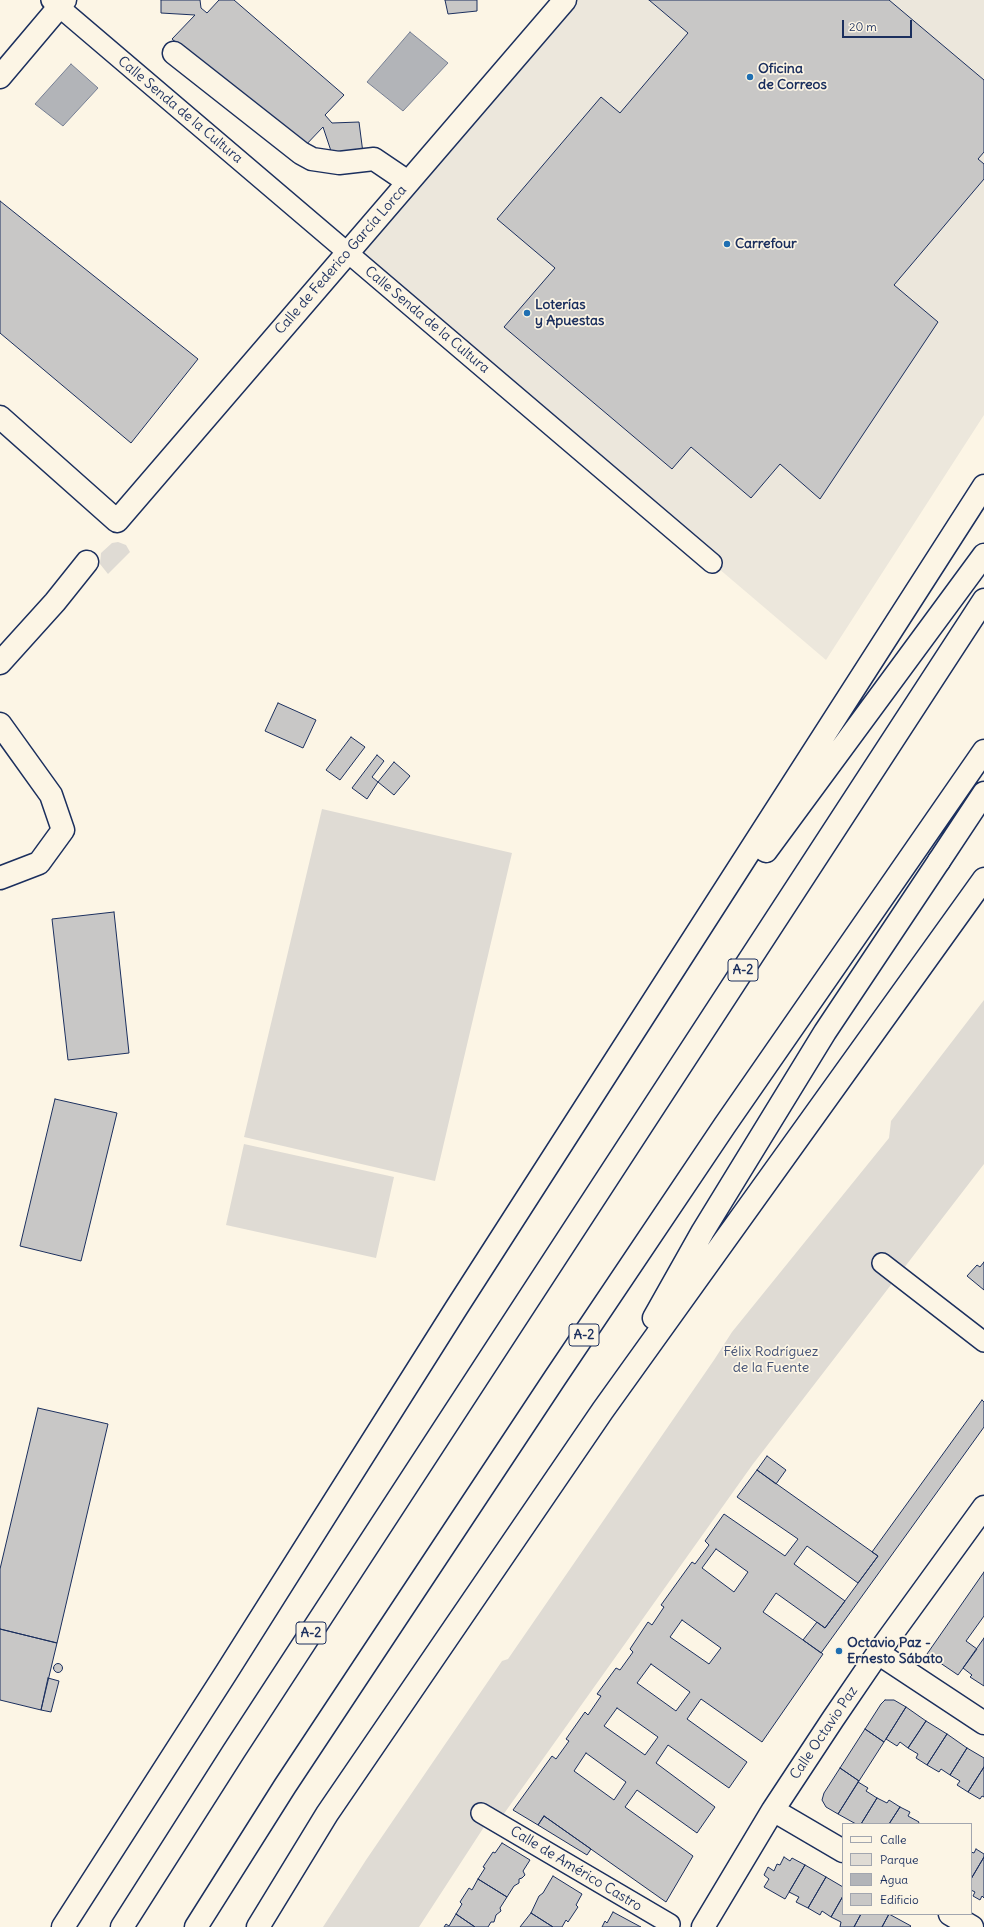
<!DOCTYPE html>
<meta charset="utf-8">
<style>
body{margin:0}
#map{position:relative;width:984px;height:1927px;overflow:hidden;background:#fcf5e5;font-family:Delius,sans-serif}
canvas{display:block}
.legend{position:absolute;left:842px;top:1823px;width:130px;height:92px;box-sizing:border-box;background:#fcf5e5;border:1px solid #a2a6af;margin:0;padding:5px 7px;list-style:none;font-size:12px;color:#1b2f5e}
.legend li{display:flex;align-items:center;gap:8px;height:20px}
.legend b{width:20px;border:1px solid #a2a6af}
.scale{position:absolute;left:842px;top:20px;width:70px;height:18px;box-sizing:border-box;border:2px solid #1b2f5e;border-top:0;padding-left:5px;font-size:12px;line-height:14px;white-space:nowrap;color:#1b2f5e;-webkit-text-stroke:3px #fcf5e5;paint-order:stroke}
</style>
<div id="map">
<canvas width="984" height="1927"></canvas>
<ul class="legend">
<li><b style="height:5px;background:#fcf5e5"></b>Calle</li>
<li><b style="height:11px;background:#dfdbd4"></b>Parque</li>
<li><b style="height:11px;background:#b2b4b8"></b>Agua</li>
<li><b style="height:11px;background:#c8c7c6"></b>Edificio</li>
</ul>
<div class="scale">20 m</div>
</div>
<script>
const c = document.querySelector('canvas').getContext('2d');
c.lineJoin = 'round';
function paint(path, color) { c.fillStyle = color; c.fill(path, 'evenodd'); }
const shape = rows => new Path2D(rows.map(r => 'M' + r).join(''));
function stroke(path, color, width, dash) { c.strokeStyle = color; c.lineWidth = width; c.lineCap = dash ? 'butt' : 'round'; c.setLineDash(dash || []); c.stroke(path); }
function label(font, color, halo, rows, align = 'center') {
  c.font = font + ' Delius,sans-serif'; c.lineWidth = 3.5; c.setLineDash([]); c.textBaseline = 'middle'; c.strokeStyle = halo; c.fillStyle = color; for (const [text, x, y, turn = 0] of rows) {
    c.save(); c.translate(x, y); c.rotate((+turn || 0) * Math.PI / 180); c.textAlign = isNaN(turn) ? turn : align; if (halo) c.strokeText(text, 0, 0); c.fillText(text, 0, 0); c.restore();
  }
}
paint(shape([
 [565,0,984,0,984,415,826,660,347,252]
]), '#ece7dc');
paint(shape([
 [118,542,126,545,130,552,108,574,100,564,101,553,112,543],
 [322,809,512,853,435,1181,244,1137],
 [984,1000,984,1164,753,1464,503,1815,484,1827,419,1927,323,1927,366,1860,502,1661,508,1659,714,1360,732,1332,889,1138,891,1121],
 [244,1144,394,1177,376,1258,226,1225]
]), '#dfdbd4');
const water = shape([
 [410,32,448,63,403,111,367,82,410,32],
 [71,64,98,88,63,126,35,104,71,64]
]);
paint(water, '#b2b4b8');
stroke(water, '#767f94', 1);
const building = shape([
 [161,0,200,0,201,8,207,13,219,0,234,0,344,95,325,115,332,123,359,122,363,153,332,154,323,127,302,149,172,39,195,15,161,13,161,0],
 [445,0,477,0,477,11,448,14,445,0],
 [649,0,889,0,984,80,984,152,978,159,984,164,984,179,894,285,938,322,820,499,780,464,751,498,691,447,672,469,504,327,555,268,497,219,601,97,620,113,688,33,649,0],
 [0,201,198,359,131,443,0,333,0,201],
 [278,703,316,720,303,748,265,731,278,703],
 [351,737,365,747,340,780,326,770,351,737],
 [377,755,384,761,372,777,378,782,367,799,352,788,377,755],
 [394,762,410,776,394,795,378,782,394,762],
 [114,912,129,1053,68,1060,52,919,114,912],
 [55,1099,117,1113,81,1261,20,1246,55,1099],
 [984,1262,984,1290,967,1276,977,1265,980,1267,984,1262],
 [982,1400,984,1402,984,1427,821,1653,803,1640,817,1622,825,1628,878,1556,872,1552,982,1400],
 [38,1408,108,1424,57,1643,0,1629,0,1569,38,1408],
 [767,1456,786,1470,776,1484,757,1470,767,1456],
 [757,1470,878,1556,858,1583,807,1546,794,1564,845,1601,825,1628,776,1593,763,1612,823,1654,762,1742,701,1699,687,1719,747,1762,729,1788,668,1745,656,1763,715,1807,697,1833,637,1790,625,1807,693,1856,666,1902,544,1816,538,1825,513,1810,552,1756,556,1759,569,1741,566,1739,585,1712,588,1715,601,1696,597,1694,616,1668,620,1670,633,1652,630,1649,648,1622,652,1625,664,1607,661,1605,692,1562,695,1564,709,1545,705,1541,724,1514,785,1556,798,1539,737,1497,757,1470],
 [716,1549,748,1572,734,1592,702,1568,716,1549],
 [682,1620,721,1648,709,1664,670,1637,682,1620],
 [651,1664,690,1692,676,1711,637,1683,651,1664],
 [617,1708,658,1737,645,1755,604,1726,617,1708],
 [586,1753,626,1782,614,1800,574,1771,586,1753],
 [984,1572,984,1616,966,1641,977,1649,958,1675,927,1654,984,1572],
 [0,1629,57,1643,41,1710,0,1700,0,1629],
 [984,1638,984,1686,970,1677,972,1675,963,1668,984,1638],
 '53.5 1668a4.5 4.5 0 1 1 9 0a4.5 4.5 0 1 1-9 0Z',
 [48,1678,59,1681,51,1712,41,1710,48,1678],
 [885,1700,894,1700,906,1707,884,1742,865,1729,881,1704,885,1700],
 [906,1707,926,1721,908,1748,900,1742,897,1746,886,1739,906,1707],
 [926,1721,947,1734,927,1765,916,1758,918,1754,908,1748,926,1721],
 [865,1729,884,1742,859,1781,840,1768,865,1729],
 [947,1734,967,1748,950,1775,941,1769,939,1772,927,1765,947,1734],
 [967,1748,984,1758,984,1767,968,1792,957,1785,960,1781,950,1775,967,1748],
 [984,1767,984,1797,982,1796,980,1799,968,1792,984,1767],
 [840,1768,859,1781,838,1814,826,1807,822,1800,824,1793,840,1768],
 [858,1782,868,1788,866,1791,877,1798,861,1824,856,1824,838,1814,858,1782],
 [877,1798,887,1803,889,1800,900,1807,889,1824,861,1824,877,1798],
 [900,1807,910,1812,908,1816,919,1822,918,1824,889,1824,900,1807],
 [544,1816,591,1849,587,1855,538,1825,544,1816],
 [502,1843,530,1860,523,1871,525,1875,522,1878,519,1879,519,1883,514,1886,507,1897,478,1879,485,1868,483,1867,493,1852,495,1853,502,1843],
 [976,1849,984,1854,984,1857,971,1879,971,1852,974,1853,976,1849],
 [784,1857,790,1861,792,1858,805,1865,785,1899,764,1887,769,1879,764,1875,768,1867,774,1871,777,1864,780,1865,784,1857],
 [984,1857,984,1898,982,1896,980,1900,973,1896,975,1892,971,1890,971,1879,984,1857],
 [805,1865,826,1877,808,1908,796,1902,799,1897,789,1892,805,1865],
 [553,1876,582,1894,576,1905,578,1907,568,1922,566,1920,562,1927,553,1927,531,1913,539,1896,543,1893,553,1876],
 [826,1877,843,1887,843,1896,831,1917,822,1911,820,1915,808,1908,826,1877],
 [478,1879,507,1897,500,1908,501,1911,496,1915,494,1922,491,1922,488,1927,475,1927,456,1914,462,1904,460,1902,469,1888,472,1890,478,1879],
 [843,1896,843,1914,861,1914,854,1927,840,1927,841,1922,831,1917,843,1896],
 [613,1912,639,1926,641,1927,602,1927,605,1921,607,1923,613,1912],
 [531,1913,553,1927,520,1927,531,1913],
 [456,1914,475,1927,444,1927,446,1924,449,1926,456,1914],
 [861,1914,889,1914,882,1927,854,1927,861,1914],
 [889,1914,911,1926,910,1927,882,1927,889,1914]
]);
paint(building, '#c8c7c6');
stroke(building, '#1b2f5e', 1);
const pedestrian = shape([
 [51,0,712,563],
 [882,1263,984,1342],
 [481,1813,670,1924]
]);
const minor = shape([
 [174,53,301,153,312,159,339,163,374,159,408,182],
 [0,77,65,0],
 [0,417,117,521,565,0],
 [0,663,55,602,87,562],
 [0,724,51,795,63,830,39,863,0,878],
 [878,1653,984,1723],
 [773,1810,843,1851],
 [950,1914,972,1927],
 [703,1927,773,1810,833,1719,878,1653,984,1507]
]);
const trunk = shape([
 [766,851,984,555],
 [654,1318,703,1231,825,1032,939,861],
 [63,1927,226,1673,457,1307,984,486],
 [258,1927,327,1814,603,1410,984,879]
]);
const motorway = shape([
 [939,861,984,793],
 [122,1927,234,1751,984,600],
 [196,1927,285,1786,555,1378,725,1125,984,751]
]);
stroke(pedestrian, '#1b2f5e', 22);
stroke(minor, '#1b2f5e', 25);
stroke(trunk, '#1b2f5e', 25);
stroke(motorway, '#1b2f5e', 25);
stroke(pedestrian, '#fcf5e5', 19);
stroke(minor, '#fcf5e5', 22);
stroke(trunk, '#fcf5e5', 22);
stroke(motorway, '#fcf5e5', 22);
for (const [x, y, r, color] of [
 [750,77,4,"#1f6fb2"],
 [727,244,4,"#1f6fb2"],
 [527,313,4,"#1f6fb2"],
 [839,1651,4,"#1f6fb2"]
]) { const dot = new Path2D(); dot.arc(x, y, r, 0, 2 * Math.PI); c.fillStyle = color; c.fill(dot); stroke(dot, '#fcf5e5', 1.5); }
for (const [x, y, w] of [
 [743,970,30],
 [584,1335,30],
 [311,1633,30]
]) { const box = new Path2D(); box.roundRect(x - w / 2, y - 11, w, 22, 3); c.fillStyle = '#fcf5e5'; c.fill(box); stroke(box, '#1b2f5e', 1); }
label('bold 13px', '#1b2f5e', null, [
 ["A-2",743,970],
 ["A-2",584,1335],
 ["A-2",311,1633]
]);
label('bold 14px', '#1b2f5e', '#fcf5e5', [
 ["Oficina",758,69],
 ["de Correos",758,85],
 ["Carrefour",735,244],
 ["Loterías",535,305],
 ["y Apuestas",535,321],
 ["Octavio Paz -",847,1643],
 ["Ernesto Sábato",847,1659]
], 'left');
label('14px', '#1b2f5e', '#fcf5e5', [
 ["Calle Senda de la Cultura",180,110,40],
 ["Calle de Federico García Lorca",341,260,-49],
 ["Calle Senda de la Cultura",427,320,40],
 ["Calle Octavio Paz",824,1733,-56],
 ["Calle de Américo Castro",576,1869,31]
]);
label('14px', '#425176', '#fcf5e5', [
 ["Félix Rodríguez",771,1352],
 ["de la Fuente",771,1368]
]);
</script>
